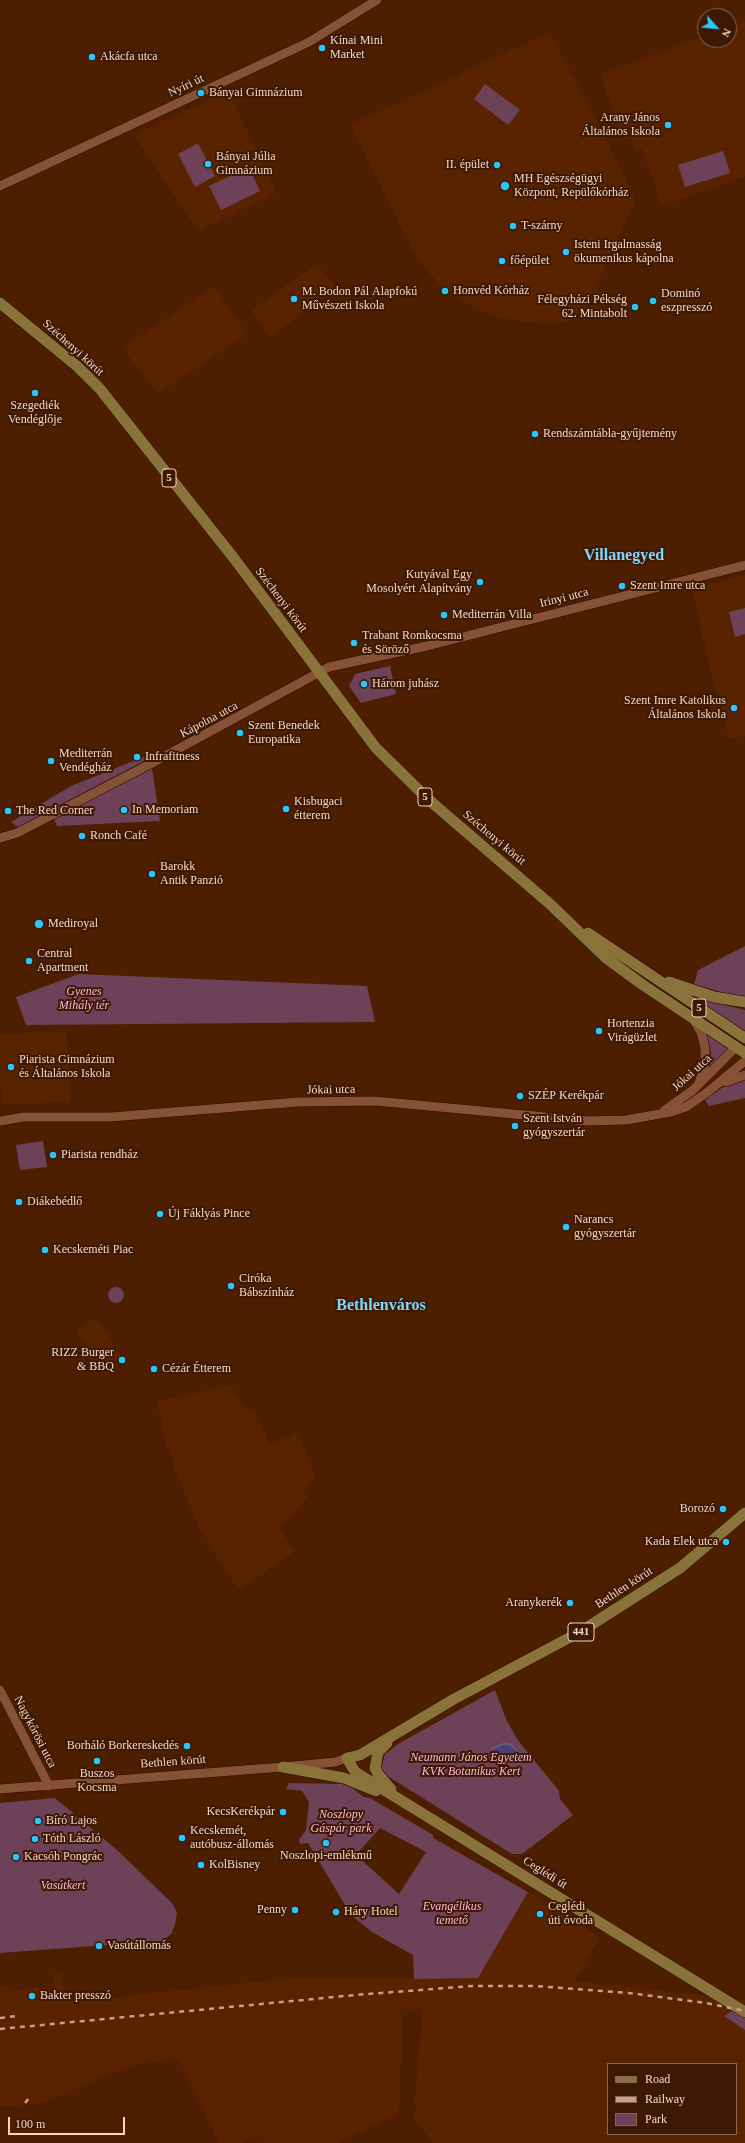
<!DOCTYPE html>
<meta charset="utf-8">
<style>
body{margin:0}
#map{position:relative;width:745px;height:2143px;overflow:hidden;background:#4e1e01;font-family:"Times New Roman",serif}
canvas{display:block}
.legend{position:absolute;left:607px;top:2063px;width:130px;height:72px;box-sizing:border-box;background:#3d1904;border:1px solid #876552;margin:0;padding:5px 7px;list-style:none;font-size:12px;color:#f5d6c6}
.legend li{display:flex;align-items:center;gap:8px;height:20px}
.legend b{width:20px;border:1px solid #876552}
.north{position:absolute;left:697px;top:8px;width:40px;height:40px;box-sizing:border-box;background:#3d1904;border:1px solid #876552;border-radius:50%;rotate:117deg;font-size:11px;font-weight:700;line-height:16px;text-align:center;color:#f5d6c6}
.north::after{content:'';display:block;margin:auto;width:14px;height:18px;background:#28c8ff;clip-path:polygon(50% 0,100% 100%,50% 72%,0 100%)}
.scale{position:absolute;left:8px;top:2117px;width:117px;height:18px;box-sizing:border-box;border:2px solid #f5d6c6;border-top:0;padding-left:5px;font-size:12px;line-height:14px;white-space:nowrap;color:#f5d6c6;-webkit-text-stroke:3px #3d1904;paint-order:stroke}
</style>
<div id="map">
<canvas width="745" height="2143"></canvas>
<ul class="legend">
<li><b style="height:5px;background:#8a733a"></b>Road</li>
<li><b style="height:5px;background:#c4a08c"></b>Railway</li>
<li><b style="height:11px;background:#6d4158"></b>Park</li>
</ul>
<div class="north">N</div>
<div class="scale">100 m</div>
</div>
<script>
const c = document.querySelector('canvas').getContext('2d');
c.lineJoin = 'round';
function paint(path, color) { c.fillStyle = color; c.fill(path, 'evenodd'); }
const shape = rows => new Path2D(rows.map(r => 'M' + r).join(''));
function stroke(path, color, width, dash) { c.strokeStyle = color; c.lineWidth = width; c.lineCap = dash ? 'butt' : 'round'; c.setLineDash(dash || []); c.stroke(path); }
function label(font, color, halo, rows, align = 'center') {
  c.font = font + ' "Times New Roman",serif'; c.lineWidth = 4; c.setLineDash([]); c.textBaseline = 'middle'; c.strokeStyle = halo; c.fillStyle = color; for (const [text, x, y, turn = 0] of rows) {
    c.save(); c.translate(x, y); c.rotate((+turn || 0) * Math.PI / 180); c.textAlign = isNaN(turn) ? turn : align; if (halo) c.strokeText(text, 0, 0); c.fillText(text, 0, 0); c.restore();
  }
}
paint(shape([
 [745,22,745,176,662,206,642,149,635,151,631,138,624,140,600,74,705,36,705,40,729,40,729,28],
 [550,32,636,199,595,288,602,292,590,316,554,324,531,323,495,317,474,308,442,286,428,272,414,254,351,125],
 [228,90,276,193,198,231,134,135],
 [317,264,335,287,270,338,251,310],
 [214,286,247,334,158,394,122,348],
 [745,575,745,736,729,739,705,647,707,646,702,635,693,589],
 [67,1031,70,1102,3,1105,2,1089,0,1089,0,1034],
 [97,1317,121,1356,102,1369,76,1330],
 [230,1385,249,1412,255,1411,271,1445,298,1432,316,1478,303,1490,309,1497,279,1528,295,1552,239,1590,210,1547,211,1546,203,1532,201,1532,172,1462,174,1462,169,1447,167,1447,157,1402],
 [528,1892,600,1937,575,1981,745,2000,745,2014,724,2016,745,2030,745,2143,433,2143,413,2118,413,2113,417,2113,417,2106,414,2106,423,2009,400,2009,402,2031,399,2114,338,2143,265,2143,261,2135,242,2143,220,2143,179,2059,131,2065,43,2103,0,2107,0,1987,9,1986,10,1990,45,1987,45,1992,54,1991,53,1974,62,1973,65,2000,116,1997,293,1978,478,1978],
 [608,2064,736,2064,736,2134,608,2134]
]), '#5a2300');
paint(shape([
 [485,84,520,110,508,125,474,99],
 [198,143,215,176,195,187,178,154],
 [723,151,730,173,685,187,678,165],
 [249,167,260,191,221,210,209,186],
 [745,608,745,634,735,637,729,612],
 [390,666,396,694,361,703,349,686,355,674],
 [146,756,148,759,18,827,11,822,71,786],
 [152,768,160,821,57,826,54,819],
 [745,946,745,996,724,993,694,984,698,970],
 [79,974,367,986,375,1022,26,1025,16,997],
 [690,997,745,1010,745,1033],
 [706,1034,730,1049,710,1070,711,1051],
 [745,1079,745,1098,709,1106,705,1100,723,1087],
 [43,1141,47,1167,20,1170,16,1145],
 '108 1295a8 8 0 1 1 16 0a8 8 0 1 1-16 0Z',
 [495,1690,506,1719,517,1739,559,1791,560,1799,573,1815,522,1854,512,1854,386,1775,381,1768,385,1754,398,1744],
 [289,1783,342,1784,352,1788,364,1797,370,1798,433,1835,433,1838,528,1892,478,1978,414,1979,413,1955,372,1932,351,1915,308,1843,300,1844,299,1840,306,1830,309,1802,302,1791,286,1789],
 [380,1828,426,1852,399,1894,356,1855],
 [55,1798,117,1850,173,1904,177,1913,175,1925,171,1934,162,1941,0,1953,0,1803],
 [732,2011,745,2014,745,2030,724,2016]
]), '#6d4158');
const water = shape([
 [503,1744,510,1744,518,1752,517,1757,511,1761,502,1763,494,1760,491,1754,492,1749,503,1744]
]);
paint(water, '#484276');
stroke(water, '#7c6e8e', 1);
const minor = shape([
 [0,186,309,42,377,0],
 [0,838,17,833,154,762,329,667,427,646,745,565],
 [693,1019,701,1032,705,1048,705,1064,699,1083],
 [726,1082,745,1075],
 [664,1111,693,1090,737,1046],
 [0,1121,24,1117,111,1117,298,1102,375,1101,588,1121,626,1120,671,1112,686,1107,709,1091,745,1061],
 [0,1690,49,1786],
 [0,1789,283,1767,335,1762,347,1758]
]);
const major = shape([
 [0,303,78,367,100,389,233,557,376,748,429,800,550,904,606,958,643,985,745,1053],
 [588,933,745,1038],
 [669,982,714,997,745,1002],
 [745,1513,680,1568,580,1632,454,1699,360,1755,347,1758,355,1772,745,2012],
 [387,1743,378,1752,375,1768,378,1774,391,1789],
 [283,1767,344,1778,376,1791]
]);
stroke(minor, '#2d0900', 10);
stroke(major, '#2d0900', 12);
stroke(minor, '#865136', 9);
stroke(major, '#8a733a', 11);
stroke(shape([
 [0,2018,17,2016],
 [0,2029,355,1995,472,1986,535,1986,629,1993,706,2003,745,2011],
 [25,2103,29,2098]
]), '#c4a08c', 2.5, [5, 5]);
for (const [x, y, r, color] of [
 [322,48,4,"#28c8ff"],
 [92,57,4,"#28c8ff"],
 [201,93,4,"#28c8ff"],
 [668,125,4,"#28c8ff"],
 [208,164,4,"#28c8ff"],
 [497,165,4,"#28c8ff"],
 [505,186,5,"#28c8ff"],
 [513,226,4,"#28c8ff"],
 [566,252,4,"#28c8ff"],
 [502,261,4,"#28c8ff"],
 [445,291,4,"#28c8ff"],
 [294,299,4,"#28c8ff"],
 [653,301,4,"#28c8ff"],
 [635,307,4,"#28c8ff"],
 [35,393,4,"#28c8ff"],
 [535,434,4,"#28c8ff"],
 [480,582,4,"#28c8ff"],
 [622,586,4,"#28c8ff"],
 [444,615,4,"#28c8ff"],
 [354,643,4,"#28c8ff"],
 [364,684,4,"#28c8ff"],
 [734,708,4,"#28c8ff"],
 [240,733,4,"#28c8ff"],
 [137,757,4,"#28c8ff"],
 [51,761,4,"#28c8ff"],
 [286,809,4,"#28c8ff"],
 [124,810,4,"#28c8ff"],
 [8,811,4,"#28c8ff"],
 [82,836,4,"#28c8ff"],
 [152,874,4,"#28c8ff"],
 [39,924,5,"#28c8ff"],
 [29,961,4,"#28c8ff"],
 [599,1031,4,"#28c8ff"],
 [11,1067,4,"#28c8ff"],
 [520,1096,4,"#28c8ff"],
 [515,1126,4,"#28c8ff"],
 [53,1155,4,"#28c8ff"],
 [19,1202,4,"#28c8ff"],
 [160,1214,4,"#28c8ff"],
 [566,1227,4,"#28c8ff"],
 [45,1250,4,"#28c8ff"],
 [231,1286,4,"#28c8ff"],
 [122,1360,4,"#28c8ff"],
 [154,1369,4,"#28c8ff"],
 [723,1509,4,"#28c8ff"],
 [726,1542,4,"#28c8ff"],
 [570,1603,4,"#28c8ff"],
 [187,1746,4,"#28c8ff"],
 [97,1761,4,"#28c8ff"],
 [283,1812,4,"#28c8ff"],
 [38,1821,4,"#28c8ff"],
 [182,1838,4,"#28c8ff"],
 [35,1839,4,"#28c8ff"],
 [326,1843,4,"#28c8ff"],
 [16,1857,4,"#28c8ff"],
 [201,1865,4,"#28c8ff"],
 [295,1910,4,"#28c8ff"],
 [336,1912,4,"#28c8ff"],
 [540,1914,4,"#28c8ff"],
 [99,1946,4,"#28c8ff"],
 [32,1996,4,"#28c8ff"]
]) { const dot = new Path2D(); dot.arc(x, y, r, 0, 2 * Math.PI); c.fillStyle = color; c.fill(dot); stroke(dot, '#3d1904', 1.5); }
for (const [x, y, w] of [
 [169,478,14],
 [425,797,14],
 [699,1008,14],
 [581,1632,26]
]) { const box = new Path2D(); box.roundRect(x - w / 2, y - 9, w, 18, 3); c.fillStyle = '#3d1904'; c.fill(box); stroke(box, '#f5d6c6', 1); }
label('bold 11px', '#f5d6c6', null, [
 ["5",169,478],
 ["5",425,797],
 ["5",699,1008],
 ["441",581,1632]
]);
label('12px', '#f5d6c6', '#3d1904', [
 ["Kínai Mini",330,41],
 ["Market",330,55],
 ["Akácfa utca",100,57],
 ["Bányai Gimnázium",209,93],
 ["Arany János",660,118,"right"],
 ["Általános Iskola",660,132,"right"],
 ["Bányai Júlia",216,157],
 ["Gimnázium",216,171],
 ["II. épület",489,165,"right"],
 ["MH Egészségügyi",514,179],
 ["Központ, Repülőkórház",514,193],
 ["T-szárny",521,226],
 ["Isteni Irgalmasság",574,245],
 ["ökumenikus kápolna",574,259],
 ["főépület",510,261],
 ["Honvéd Kórház",453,291],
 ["M. Bodon Pál Alapfokú",302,292],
 ["Művészeti Iskola",302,306],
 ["Dominó",661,294],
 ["eszpresszó",661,308],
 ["Félegyházi Pékség",627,300,"right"],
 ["62. Mintabolt",627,314,"right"],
 ["Szegediék",35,406,"center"],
 ["Vendéglője",35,420,"center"],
 ["Rendszámtábla-gyűjtemény",543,434],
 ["Kutyával Egy",472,575,"right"],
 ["Mosolyért Alapítvány",472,589,"right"],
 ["Szent Imre utca",630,586],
 ["Mediterrán Villa",452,615],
 ["Trabant Romkocsma",362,636],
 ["és Söröző",362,650],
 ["Három juhász",372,684],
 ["Szent Imre Katolikus",726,701,"right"],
 ["Általános Iskola",726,715,"right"],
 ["Szent Benedek",248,726],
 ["Europatika",248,740],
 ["Mediterrán",59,754],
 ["Vendégház",59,768],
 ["Infrafitness",145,757],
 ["Kisbugaci",294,802],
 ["étterem",294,816],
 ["In Memoriam",132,810],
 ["The Red Corner",16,811],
 ["Ronch Café",90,836],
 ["Barokk",160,867],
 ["Antik Panzió",160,881],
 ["Mediroyal",48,924],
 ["Central",37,954],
 ["Apartment",37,968],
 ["Hortenzia",607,1024],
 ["Virágüzlet",607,1038],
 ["Piarista Gimnázium",19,1060],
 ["és Általános Iskola",19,1074],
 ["SZÉP Kerékpár",528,1096],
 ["Szent István",523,1119],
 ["gyógyszertár",523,1133],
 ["Piarista rendház",61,1155],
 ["Diákebédlő",27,1202],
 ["Új Fáklyás Pince",168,1214],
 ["Narancs",574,1220],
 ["gyógyszertár",574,1234],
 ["Kecskeméti Piac",53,1250],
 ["Ciróka",239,1279],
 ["Bábszínház",239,1293],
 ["RIZZ Burger",114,1353,"right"],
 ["& BBQ",114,1367,"right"],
 ["Cézár Étterem",162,1369],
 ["Borozó",715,1509,"right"],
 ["Kada Elek utca",718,1542,"right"],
 ["Aranykerék",562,1603,"right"],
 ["Borháló Borkereskedés",179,1746,"right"],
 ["Buszos",97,1774,"center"],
 ["Kocsma",97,1788,"center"],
 ["KecsKerékpár",275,1812,"right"],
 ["Bíró Lajos",46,1821],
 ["Kecskemét,",190,1831],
 ["autóbusz-állomás",190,1845],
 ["Tóth László",43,1839],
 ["Noszlopi-emlékmű",326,1856,"center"],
 ["Kacsóh Pongrác",24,1857],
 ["KolBisney",209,1865],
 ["Ceglédi",548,1907],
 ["úti óvoda",548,1921],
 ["Penny",287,1910,"right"],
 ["Háry Hotel",344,1912],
 ["Vasútállomás",107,1946],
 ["Bakter presszó",40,1996]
], 'left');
label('12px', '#f5d6c6', '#3d1904', [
 ["Nyíri út",186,86,-25],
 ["Széchenyi körút",73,348,42],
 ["Irinyi utca",564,598,-14],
 ["Széchenyi körút",281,600,53],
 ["Kápolna utca",209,720,-28],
 ["Széchenyi körút",494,838,40],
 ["Jókai utca",692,1073,-42],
 ["Jókai utca",331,1090,-1],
 ["Bethlen körút",624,1588,-33],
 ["Nagykőrösi utca",35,1732,63],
 ["Bethlen körút",173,1762,-4],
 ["Ceglédi út",545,1873,32]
]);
label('italic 12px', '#ffb8db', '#3d1904', [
 ["Gyenes",84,992],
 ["Mihály tér",84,1006],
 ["Neumann János Egyetem",471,1758],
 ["KVK Botanikus Kert",471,1772],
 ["Noszlopy",341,1815],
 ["Gáspár park",341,1829],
 ["Vasútkert",63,1886],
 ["Evangélikus",452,1907],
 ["temető",452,1921]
]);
label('bold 16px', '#7fd7fc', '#3d1904', [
 ["Villanegyed",624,556],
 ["Bethlenváros",381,1306]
]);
</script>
